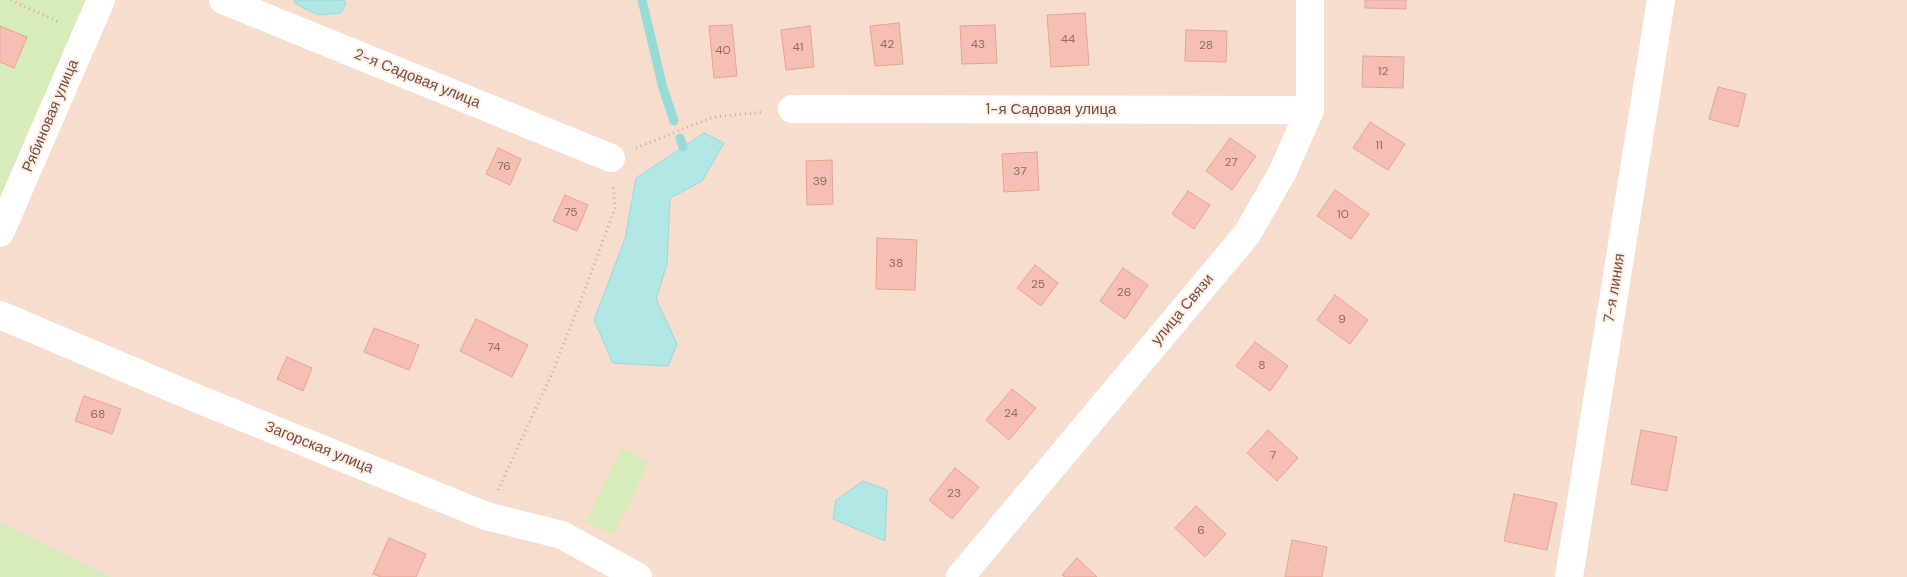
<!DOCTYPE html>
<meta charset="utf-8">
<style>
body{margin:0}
canvas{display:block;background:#feebdd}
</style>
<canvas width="1907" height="577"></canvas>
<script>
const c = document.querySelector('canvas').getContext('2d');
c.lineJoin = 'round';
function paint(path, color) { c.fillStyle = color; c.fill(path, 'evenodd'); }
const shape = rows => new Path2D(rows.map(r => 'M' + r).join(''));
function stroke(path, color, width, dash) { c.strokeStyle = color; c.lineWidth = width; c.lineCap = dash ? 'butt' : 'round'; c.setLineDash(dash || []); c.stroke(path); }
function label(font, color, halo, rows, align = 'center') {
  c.font = font + ' "DM Sans",sans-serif'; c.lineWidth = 4; c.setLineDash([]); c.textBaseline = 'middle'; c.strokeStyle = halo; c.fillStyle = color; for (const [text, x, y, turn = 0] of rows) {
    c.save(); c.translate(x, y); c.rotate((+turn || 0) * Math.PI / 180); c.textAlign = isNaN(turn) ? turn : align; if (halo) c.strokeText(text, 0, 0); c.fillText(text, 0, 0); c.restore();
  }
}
paint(shape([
 [0,0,1907,0,1907,577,0,577]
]), '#f7ddce');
paint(shape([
 [0,0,100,0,0,231],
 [621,448,649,461,614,535,586,522],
 [0,522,111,577,0,577]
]), '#d8ebbb');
const water = shape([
 [294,0,344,0,346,3,341,13,318,15,296,4,294,0],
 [704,133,724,143,702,181,670,198,667,264,656,299,677,344,668,366,613,363,594,320,625,239,636,178,704,133],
 [863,481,887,490,885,541,833,519,836,500,863,481]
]);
paint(water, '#b1e7e5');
stroke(water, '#97dad7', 1);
stroke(shape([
 [642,0,663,88,674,121],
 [680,138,683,147]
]), '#97dad7', 9);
const building = shape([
 [1365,0,1406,0,1406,9,1365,8,1365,0],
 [1085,13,1089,65,1051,67,1047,15,1085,13],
 [899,23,903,64,875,66,870,26,899,23],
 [732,25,737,76,714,78,709,26,732,25],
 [995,25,997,63,962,64,960,26,995,25],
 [0,26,27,37,14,68,0,62,0,26],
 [810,26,814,67,786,70,781,30,810,26],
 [1186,30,1227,31,1226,62,1185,61,1186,30],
 [1363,56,1404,57,1403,88,1362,87,1363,56],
 [1718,87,1746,94,1738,127,1709,119,1718,87],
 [1370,122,1405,144,1388,170,1353,148,1370,122],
 [1230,138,1256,156,1232,190,1206,171,1230,138],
 [498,148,521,159,510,185,486,174,498,148],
 [1037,152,1039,190,1004,192,1002,154,1037,152],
 [832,160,833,204,807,205,806,161,832,160],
 [1335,190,1369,214,1351,239,1317,216,1335,190],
 [1188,191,1210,205,1194,229,1172,214,1188,191],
 [565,195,588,205,577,231,553,221,565,195],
 [877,238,917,240,915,290,876,289,877,238],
 [1035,265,1058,283,1041,306,1017,288,1035,265],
 [1123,268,1148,285,1125,319,1100,301,1123,268],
 [1335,295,1368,320,1350,344,1317,320,1335,295],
 [476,319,528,345,512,377,460,351,476,319],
 [374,328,419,345,409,370,364,352,374,328],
 [1255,342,1288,366,1270,391,1236,366,1255,342],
 [287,357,312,368,303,391,277,379,287,357],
 [1012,389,1036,408,1009,440,986,420,1012,389],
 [84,396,121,409,112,434,75,421,84,396],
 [1268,430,1298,458,1277,481,1247,453,1268,430],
 [1641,430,1677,437,1667,491,1631,484,1641,430],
 [955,468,979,487,952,519,929,500,955,468],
 [1514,494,1557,503,1547,550,1504,541,1514,494],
 [1196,506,1226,534,1205,557,1175,528,1196,506],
 [389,538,426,554,416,577,381,577,373,574,389,538],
 [1292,540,1327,547,1322,577,1285,577,1292,540],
 [1077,558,1097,577,1065,577,1062,575,1077,558]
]);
paint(building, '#f5c0b3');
stroke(building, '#e8a293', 1);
stroke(shape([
 [11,0,61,23],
 [636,148,713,117,764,112],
 [498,490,553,371,581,300,615,208,613,185]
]), '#d9a497', 3, [1, 4]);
stroke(shape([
 [223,0,611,158],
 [792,109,1310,110],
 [0,233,101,0],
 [0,315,191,396,486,516,562,535,638,577],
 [960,577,1247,234,1282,173,1310,110,1310,0],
 [1569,577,1661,0]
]), '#fff', 28);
label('12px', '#946960', null, [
 ["44",1068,40],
 ["42",887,45],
 ["43",978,45],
 ["28",1206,46],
 ["41",798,48],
 ["40",723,51],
 ["12",1383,72],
 ["11",1379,146],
 ["27",1231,163],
 ["76",504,167],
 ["37",1020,172],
 ["39",820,182],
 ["75",571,213],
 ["10",1343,215],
 ["38",896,264],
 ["25",1038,285],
 ["26",1124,293],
 ["9",1342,320],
 ["74",494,348],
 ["8",1262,366],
 ["24",1011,414],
 ["68",98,415],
 ["7",1273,456],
 ["23",954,494],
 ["6",1201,531]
]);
label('15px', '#744c45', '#ffefe5', [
 ["2-я Садовая улица",417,79,22],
 ["1-я Садовая улица",1051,110],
 ["Рябиновая улица",51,116,-67],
 ["7-я линия",1615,288,-81],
 ["улица Связи",1183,310,-50],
 ["Загорская улица",319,448,22]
]);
</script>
